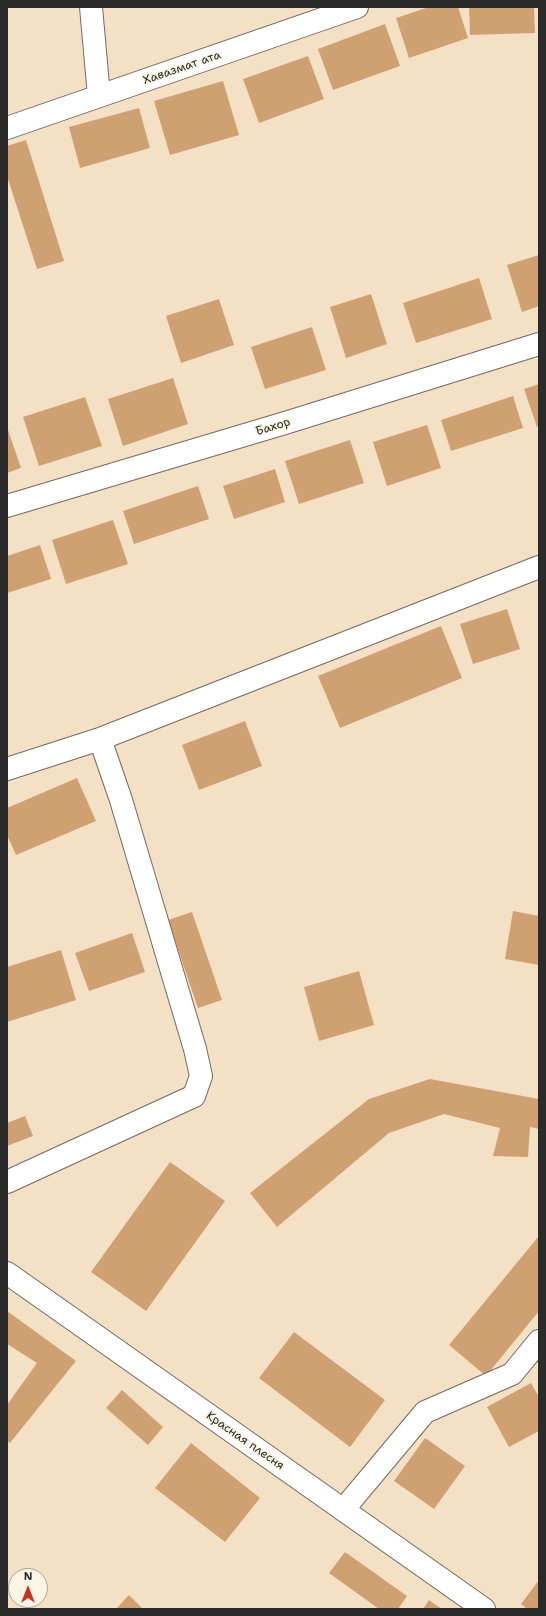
<!DOCTYPE html>
<meta charset="utf-8">
<style>
body{margin:0}
#map{position:relative;width:546px;height:1616px;overflow:hidden;background:#f4e0c4;font-family:"Shantell Sans",sans-serif}
canvas{display:block}
.frame{position:absolute;inset:0;border:8px solid #2b2b2b;pointer-events:none}
.north{position:absolute;left:8px;top:1568px;width:40px;height:40px;box-sizing:border-box;background:#fcf5e5;border:1px solid #a8a49b;border-radius:50%;rotate:0deg;font-size:11px;font-weight:700;line-height:16px;text-align:center;color:#2b2b2b}
.north::after{content:'';display:block;margin:auto;width:14px;height:18px;background:#c8321e;clip-path:polygon(50% 0,100% 100%,50% 72%,0 100%)}
</style>
<div id="map">
<canvas width="546" height="1616"></canvas>
<div class="frame"></div>
<div class="north">N</div>
</div>
<script>
const c = document.querySelector('canvas').getContext('2d');
c.lineJoin = 'round';
function paint(path, color) { c.fillStyle = color; c.fill(path, 'evenodd'); }
const shape = rows => new Path2D(rows.map(r => 'M' + r).join(''));
function stroke(path, color, width, dash) { c.strokeStyle = color; c.lineWidth = width; c.lineCap = dash ? 'butt' : 'round'; c.setLineDash(dash || []); c.stroke(path); }
function label(font, color, halo, rows, align = 'center') {
  c.font = font + ' "Shantell Sans",sans-serif'; c.lineWidth = 3.5; c.setLineDash([]); c.textBaseline = 'middle'; c.strokeStyle = halo; c.fillStyle = color; for (const [text, x, y, turn = 0] of rows) {
    c.save(); c.translate(x, y); c.rotate((+turn || 0) * Math.PI / 180); c.textAlign = isNaN(turn) ? turn : align; if (halo) c.strokeText(text, 0, 0); c.fillText(text, 0, 0); c.restore();
  }
}
paint(shape([
 [429,7,458,7,468,38,409,58,396,18],
 [469,7,534,7,535,33,470,35],
 [385,24,400,66,333,90,318,49],
 [308,56,324,99,259,123,243,79],
 [223,81,239,135,170,155,154,101],
 [139,108,150,148,80,168,69,127],
 [26,140,64,261,37,269,7,176,7,146],
 [539,255,539,306,522,312,507,265],
 [479,278,492,319,416,343,403,303],
 [371,294,387,344,346,358,330,307],
 [219,299,234,345,181,363,166,316],
 [312,327,326,370,265,389,251,347],
 [173,378,188,424,123,446,108,399],
 [539,384,539,426,537,427,524,389],
 [513,396,523,428,451,451,441,420],
 [85,397,102,446,39,466,23,417],
 [427,425,441,468,387,486,373,442],
 [7,427,21,468,7,473],
 [350,440,364,483,299,504,285,461],
 [275,469,285,502,234,519,223,486],
 [198,486,209,519,134,544,123,511],
 [113,520,128,564,66,584,52,540],
 [40,545,51,579,7,593,7,556],
 [507,609,520,649,473,664,460,624],
 [441,626,462,678,340,728,318,676],
 [245,721,262,766,199,790,182,745],
 [77,778,96,821,16,855,7,835,7,808],
 [513,911,539,916,539,965,505,959],
 [192,912,222,1000,198,1008,168,920],
 [132,933,145,972,89,991,75,953],
 [61,950,76,1000,7,1022,7,967],
 [359,971,374,1025,319,1041,304,987],
 [430,1079,539,1099,539,1129,530,1127,528,1157,493,1156,500,1128,444,1114,389,1133,277,1227,250,1193,369,1099],
 [25,1116,33,1136,7,1146,7,1123],
 [170,1162,225,1201,146,1311,91,1272],
 [539,1236,539,1311,486,1376,449,1345],
 [7,1311,76,1361,10,1443,7,1441,7,1405,37,1363,7,1344],
 [294,1332,385,1400,350,1447,259,1378],
 [531,1383,539,1397,539,1431,509,1447,487,1407],
 [122,1390,163,1427,148,1445,106,1408],
 [425,1438,465,1466,434,1509,394,1481],
 [191,1443,260,1498,225,1542,155,1488],
 [345,1552,407,1596,398,1609,379,1609,329,1573],
 [539,1580,539,1609,527,1609,521,1604],
 [129,1595,143,1609,116,1609],
 [429,1600,442,1609,423,1609]
]), '#cfa172');
const minor = shape([
 [91,7,99,96],
 [7,128,357,7],
 [7,506,285,423,539,344],
 [7,769,100,739,539,567],
 [7,1182,194,1096,201,1076,195,1049,121,800,100,739],
 [7,1273,484,1609],
 [343,1510,425,1412,512,1374,539,1341]
]);
stroke(minor, '#716a61', 24);
stroke(minor, '#fff', 22);
label('12px', '#2b2b2b', '#fcf5e5', [
 ["Хавазмат ата",182,68,-19],
 ["Бахор",273,427,-17],
 ["Красная плесня",245,1441,35]
]);
</script>
